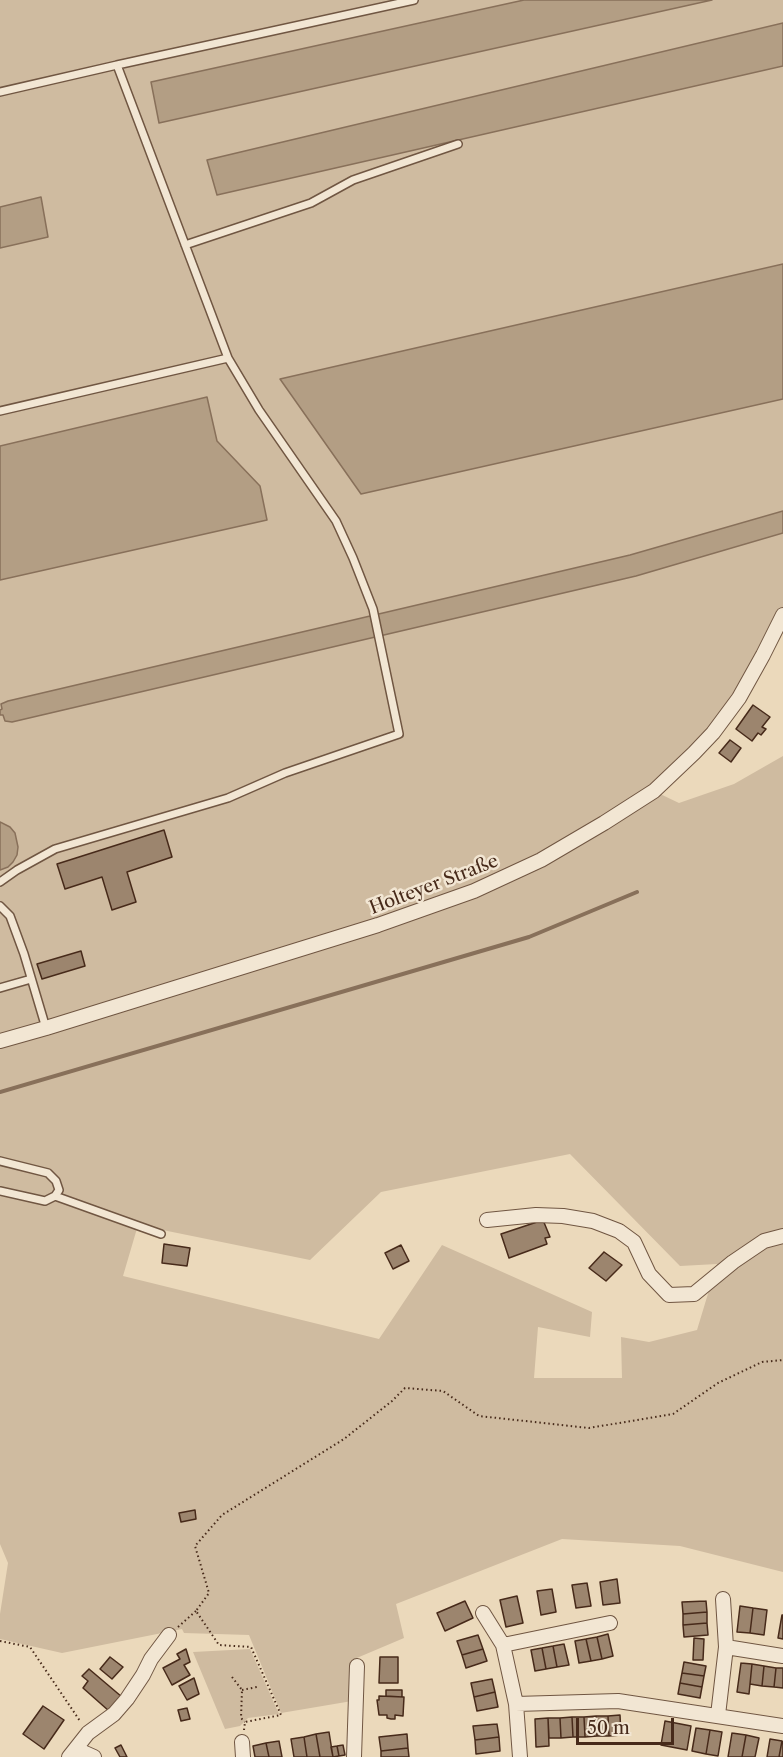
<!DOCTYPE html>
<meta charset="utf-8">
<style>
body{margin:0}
#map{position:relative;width:783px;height:1757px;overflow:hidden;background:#ebd9bb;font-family:"Libre Caslon Text",serif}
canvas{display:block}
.scale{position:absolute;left:576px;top:1718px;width:98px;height:27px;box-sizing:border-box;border:3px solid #472a1a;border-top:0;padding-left:8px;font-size:18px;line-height:21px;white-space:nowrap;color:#472a1a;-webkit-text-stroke:4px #f2e6d3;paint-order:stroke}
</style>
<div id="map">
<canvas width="783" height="1757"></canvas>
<div class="scale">50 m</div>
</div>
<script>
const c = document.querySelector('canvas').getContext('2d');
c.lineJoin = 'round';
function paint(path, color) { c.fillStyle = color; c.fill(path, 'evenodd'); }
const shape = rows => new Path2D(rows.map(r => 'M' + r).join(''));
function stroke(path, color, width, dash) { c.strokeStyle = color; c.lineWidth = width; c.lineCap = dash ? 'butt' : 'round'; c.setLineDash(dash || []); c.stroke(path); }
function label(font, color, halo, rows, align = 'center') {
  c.font = font + ' "Libre Caslon Text",serif'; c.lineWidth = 5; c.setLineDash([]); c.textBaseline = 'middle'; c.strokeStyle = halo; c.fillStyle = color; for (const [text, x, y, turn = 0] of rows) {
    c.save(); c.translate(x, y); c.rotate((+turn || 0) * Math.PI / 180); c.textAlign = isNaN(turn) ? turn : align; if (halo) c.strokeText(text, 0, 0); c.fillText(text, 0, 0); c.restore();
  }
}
paint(shape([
 [0,0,783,0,783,610,738,697,652,789,532,860,431,903,0,1036],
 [783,756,783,1572,680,1546,562,1539,396,1604,404,1638,352,1660,352,1701,281,1713,249,1635,184,1633,182,1629,62,1653,0,1639,0,1614,8,1563,0,1544,0,1045,475,895,656,792,679,803,734,784],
 [570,1154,680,1266,717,1264,697,1330,649,1342,621,1337,622,1378,534,1378,538,1327,590,1337,592,1312,442,1245,379,1339,123,1276,138,1225,310,1260,381,1192],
 [250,1649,279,1714,248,1718,240,1726,225,1729,193,1652]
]), '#cfbba0');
const water = shape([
 [524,0,712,0,159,123,151,82,524,0],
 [783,23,783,66,217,195,207,160,783,23],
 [41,197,48,237,0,248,0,207,41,197],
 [783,264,783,399,361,494,280,379,783,264],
 [207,397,217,441,260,486,267,520,0,580,0,446,207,397],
 [783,511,783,533,636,576,12,722,5,721,3,715,0,715,0,710,2,709,1,704,8,701,630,555,783,511],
 [0,822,10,827,15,833,18,847,17,855,13,862,8,867,0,870,0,822]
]);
paint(water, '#b39e84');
stroke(water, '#88705a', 1.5);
stroke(shape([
 [0,1092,529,937,637,892]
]), '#88705a', 4);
const building = shape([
 [753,705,770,717,762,727,766,729,761,735,758,733,752,741,736,729,753,705],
 [730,740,741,748,731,762,719,753,730,740],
 [164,830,172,857,127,872,136,902,112,910,102,877,65,889,57,864,164,830],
 [81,951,85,966,42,979,37,964,81,951],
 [543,1220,550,1237,545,1238,547,1244,509,1258,501,1234,543,1220],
 [164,1244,190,1248,187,1266,162,1263,164,1244],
 [401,1245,409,1261,393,1269,385,1253,401,1245],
 [604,1252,622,1265,606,1281,589,1268,604,1252],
 [195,1510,196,1519,181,1522,179,1513,195,1510],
 [617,1579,620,1603,603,1605,600,1582,617,1579],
 [587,1583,591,1606,576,1608,572,1585,587,1583],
 [552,1589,556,1612,541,1615,537,1591,552,1589],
 [517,1596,523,1623,506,1627,500,1600,517,1596],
 [465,1601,473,1618,445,1631,437,1613,465,1601],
 [706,1601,707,1612,683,1614,682,1602,706,1601],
 [740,1606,753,1608,750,1633,737,1632,740,1606],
 [753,1608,767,1610,764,1635,750,1633,753,1608],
 [707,1612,707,1623,683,1625,683,1614,707,1612],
 [782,1615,783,1615,783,1639,778,1638,782,1615],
 [707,1623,708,1635,684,1637,683,1625,707,1623],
 [608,1634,613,1656,602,1659,597,1637,608,1634],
 [478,1635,483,1649,462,1655,457,1641,478,1635],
 [597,1637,602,1659,591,1661,586,1639,597,1637],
 [694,1638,704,1639,703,1660,693,1660,694,1638],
 [586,1639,591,1661,579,1663,575,1641,586,1639],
 [564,1644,569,1665,557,1667,553,1646,564,1644],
 [553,1646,557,1667,546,1669,542,1648,553,1646],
 [542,1648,546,1669,535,1671,531,1650,542,1648],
 [186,1649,190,1662,184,1665,190,1675,172,1685,163,1668,180,1659,177,1654,186,1649],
 [483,1649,487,1661,466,1668,462,1655,483,1649],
 [110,1657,123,1667,112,1679,100,1669,110,1657],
 [380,1657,398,1657,398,1683,379,1683,380,1657],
 [684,1662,706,1666,704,1676,682,1673,684,1662],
 [741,1663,752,1664,749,1694,737,1692,741,1663],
 [752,1664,764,1666,762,1686,750,1684,752,1664],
 [764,1666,776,1668,774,1687,762,1686,764,1666],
 [776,1668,783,1668,783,1688,774,1687,776,1668],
 [89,1669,122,1697,109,1711,83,1688,88,1681,82,1676,89,1669],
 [682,1673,704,1676,702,1687,680,1683,682,1673],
 [194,1678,199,1694,187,1700,179,1686,194,1678],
 [492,1679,495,1692,474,1697,471,1683,492,1679],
 [680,1683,702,1687,700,1698,678,1694,680,1683],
 [386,1690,402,1690,402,1697,386,1696,386,1690],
 [495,1692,498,1707,477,1711,474,1697,495,1692],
 [379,1696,404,1697,403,1716,395,1715,395,1719,391,1719,387,1718,387,1715,379,1715,377,1700,379,1700,379,1696],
 [43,1706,64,1720,44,1749,23,1734,43,1706],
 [187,1708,190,1719,181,1721,178,1710,187,1708],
 [620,1715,621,1735,609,1736,608,1716,620,1715],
 [596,1716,608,1716,609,1736,597,1736,596,1716],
 [596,1716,597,1736,585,1737,584,1717,596,1716],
 [572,1717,584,1717,585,1737,573,1737,572,1717],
 [572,1717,573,1737,561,1738,560,1718,572,1717],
 [548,1718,549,1746,536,1747,535,1719,548,1718],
 [548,1718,560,1718,561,1738,549,1738,548,1718],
 [665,1721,691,1726,687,1750,661,1745,665,1721],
 [497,1724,499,1737,475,1740,473,1726,497,1724],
 [696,1728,710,1730,706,1754,692,1751,696,1728],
 [710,1730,722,1732,718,1756,706,1754,710,1730],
 [329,1732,333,1757,320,1757,316,1734,329,1732],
 [732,1733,746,1735,742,1757,728,1757,732,1733],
 [316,1734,320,1757,307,1757,304,1737,316,1734],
 [407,1734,408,1748,381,1751,379,1737,407,1734],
 [746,1735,759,1738,755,1757,742,1757,746,1735],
 [304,1737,307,1757,294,1757,291,1739,304,1737],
 [499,1737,500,1751,476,1754,475,1740,499,1737],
 [770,1739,782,1741,779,1757,767,1757,770,1739],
 [279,1741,282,1757,269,1757,266,1743,279,1741],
 [782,1741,783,1742,783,1757,779,1757,782,1741],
 [266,1743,269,1757,255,1757,253,1746,266,1743],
 [121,1745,127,1757,120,1757,115,1748,121,1745],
 [343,1745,345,1755,339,1756,337,1746,343,1745],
 [337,1746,339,1756,333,1757,331,1747,337,1746],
 [408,1748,409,1757,381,1757,381,1751,408,1748]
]);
paint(building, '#9c856e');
stroke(building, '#472a1a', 1.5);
const lane = shape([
 [117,65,414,0],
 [0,92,117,65,228,358],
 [185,245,311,203,353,180,458,144],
 [0,411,228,358,259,410,336,521,353,558,373,609,399,734,285,773,228,798,55,849,17,870,0,882],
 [0,906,10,916,24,954,46,1028],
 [0,988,31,979],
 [0,1161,48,1173,56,1181,59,1190,55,1196,45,1201,0,1191],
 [55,1196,161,1234]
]);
const street = shape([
 [0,1041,46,1028,378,925,474,891,541,860,604,823,654,791,694,753,713,733,739,698,763,655,783,615],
 [487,1220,536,1215,563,1216,593,1221,619,1231,634,1242,649,1274,669,1295,694,1294,733,1262,764,1241,783,1236],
 [483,1613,503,1645,516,1704,520,1757],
 [503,1645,610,1623],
 [726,1647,783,1656],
 [516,1704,618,1701,783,1726],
 [718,1715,726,1647,723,1599],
 [242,1742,243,1757],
 [76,1749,94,1757],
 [69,1757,88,1733,114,1714,127,1699,143,1675,151,1659,169,1635],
 [354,1757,357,1666]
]);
stroke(lane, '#705642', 10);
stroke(street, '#705642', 16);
stroke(shape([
 [178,1627,196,1611],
 [0,1641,30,1647,80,1721],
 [232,1677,242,1690,241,1718,245,1722],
 [242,1690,257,1687],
 [244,1730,245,1722,281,1715,251,1647,219,1645,196,1611,209,1593,195,1546,222,1515,344,1439,392,1401,405,1388,443,1391,479,1416,589,1428,673,1414,718,1383,762,1362,783,1360]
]), '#472a1a', 2, [1.5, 3]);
stroke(lane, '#f2e6d3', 7);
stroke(street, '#f2e6d3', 14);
label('18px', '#472a1a', '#f2e6d3', [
 ["Holteyer Straße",434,885,-21]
]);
</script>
